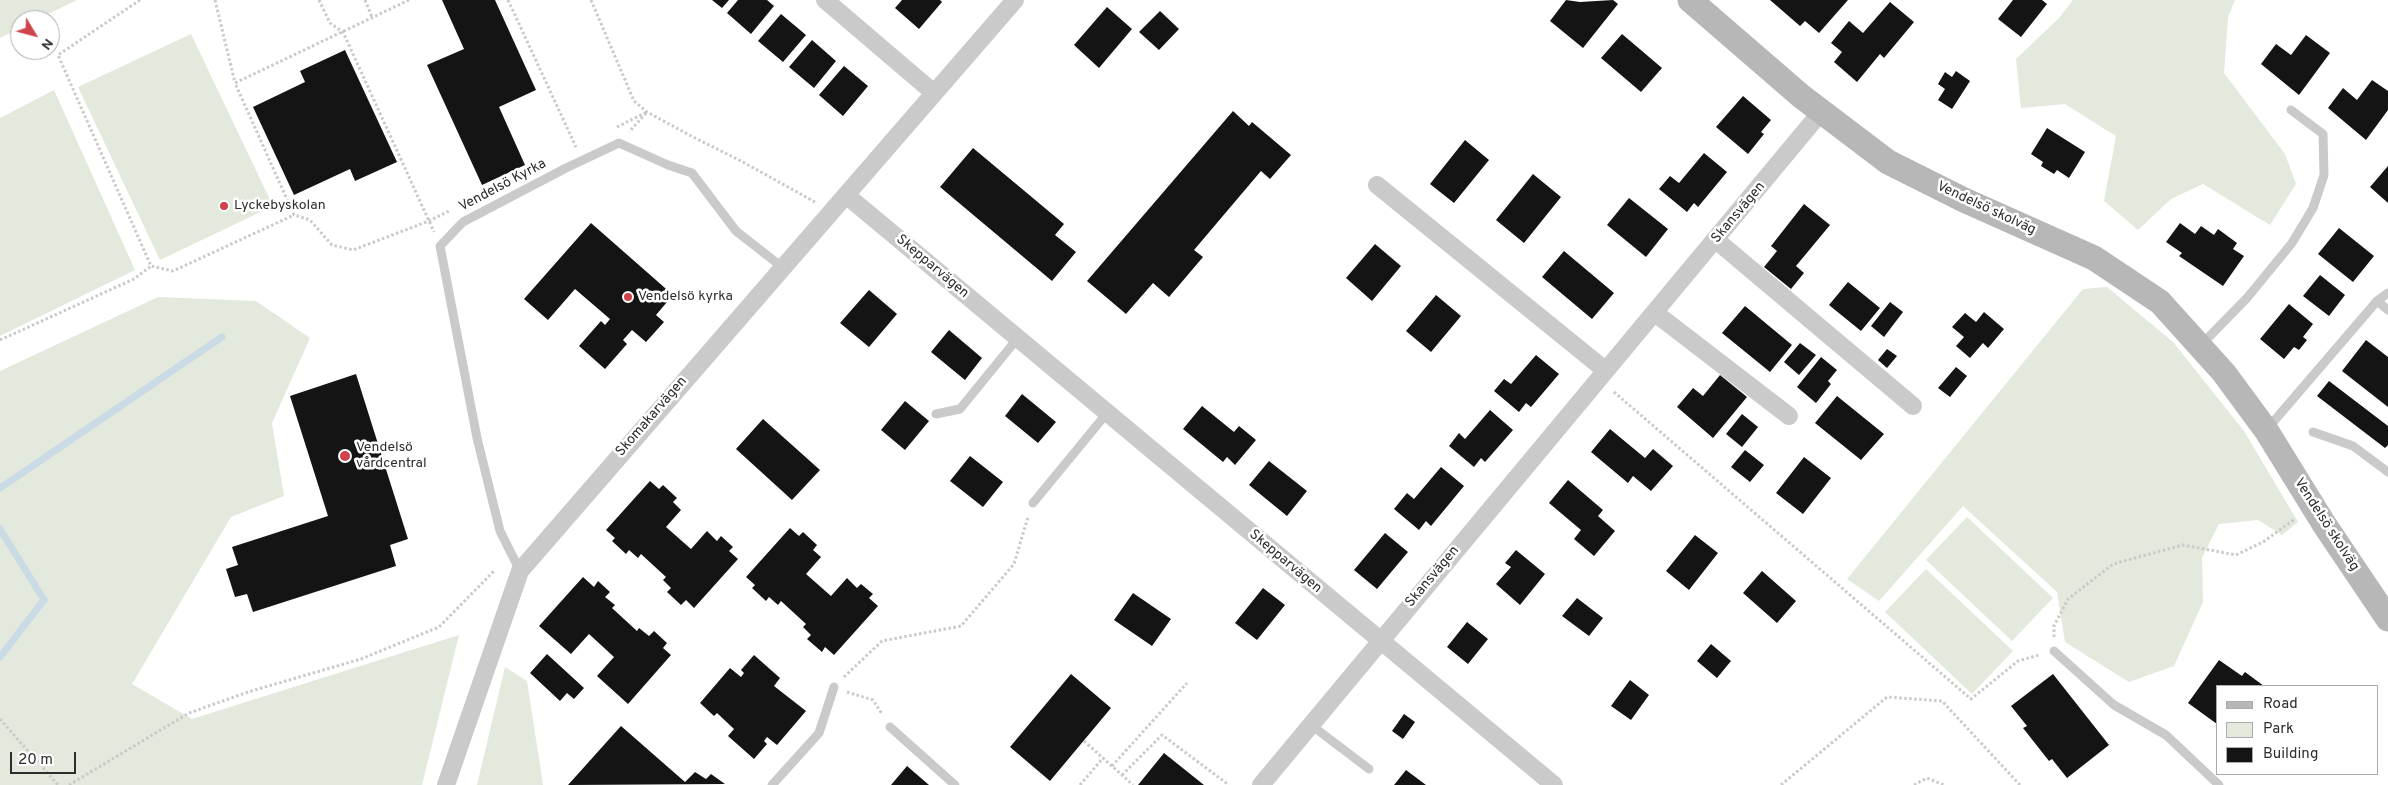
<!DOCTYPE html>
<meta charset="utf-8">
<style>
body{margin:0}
#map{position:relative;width:2388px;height:785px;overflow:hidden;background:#fff;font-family:Overpass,sans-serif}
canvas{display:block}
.legend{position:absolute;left:2216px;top:685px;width:162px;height:90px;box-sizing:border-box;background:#fff;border:1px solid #ababab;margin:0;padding:6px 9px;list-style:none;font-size:15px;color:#2d2d2d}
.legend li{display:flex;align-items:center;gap:10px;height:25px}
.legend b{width:25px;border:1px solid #ababab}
.north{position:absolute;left:10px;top:10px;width:50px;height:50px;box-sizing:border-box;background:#fff;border:1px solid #ababab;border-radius:50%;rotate:127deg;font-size:14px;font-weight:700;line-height:20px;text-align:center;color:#2d2d2d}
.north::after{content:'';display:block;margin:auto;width:18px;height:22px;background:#cf434c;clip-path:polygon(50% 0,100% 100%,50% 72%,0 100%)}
.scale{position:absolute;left:10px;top:752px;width:66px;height:22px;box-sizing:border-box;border:2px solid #2d2d2d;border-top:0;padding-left:6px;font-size:15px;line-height:18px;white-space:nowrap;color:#2d2d2d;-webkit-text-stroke:4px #fff;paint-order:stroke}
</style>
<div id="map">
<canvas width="2388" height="785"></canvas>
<ul class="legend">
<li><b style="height:6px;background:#b7b7b7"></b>Road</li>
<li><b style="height:14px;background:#e3e9dc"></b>Park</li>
<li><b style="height:14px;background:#141414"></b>Building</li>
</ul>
<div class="north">N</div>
<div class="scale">20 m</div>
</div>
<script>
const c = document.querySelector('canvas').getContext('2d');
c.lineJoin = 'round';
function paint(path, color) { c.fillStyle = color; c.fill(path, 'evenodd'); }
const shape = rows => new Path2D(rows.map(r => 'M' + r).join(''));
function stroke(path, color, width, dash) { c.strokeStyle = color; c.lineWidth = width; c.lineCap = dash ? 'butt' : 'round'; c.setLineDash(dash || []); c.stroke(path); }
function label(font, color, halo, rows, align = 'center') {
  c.font = font + ' Overpass,sans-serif'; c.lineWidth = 5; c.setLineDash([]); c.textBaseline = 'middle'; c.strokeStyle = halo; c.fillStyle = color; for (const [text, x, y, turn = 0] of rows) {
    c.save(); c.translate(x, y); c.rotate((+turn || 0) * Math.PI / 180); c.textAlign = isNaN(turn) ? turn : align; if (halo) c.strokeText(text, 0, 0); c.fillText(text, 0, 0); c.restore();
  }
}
paint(shape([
 [0,0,77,0,36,20,20,20,20,28,0,38],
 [2073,0,2235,0,2228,17,2224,73,2285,154,2296,184,2270,225,2203,184,2171,199,2138,230,2104,201,2116,136,2065,104,2021,108,2016,59,2059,18],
 [191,34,273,206,160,260,78,87],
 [54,90,135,270,0,336,0,118],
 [2107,287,2173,342,2244,431,2298,522,2282,535,2258,520,2219,524,2202,558,2203,602,2174,666,2129,682,2065,642,2057,592,1963,506,1879,601,1847,579,2083,289],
 [158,297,256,301,310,338,272,423,284,496,231,517,132,684,192,719,459,635,422,785,0,785,0,371],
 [1967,517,2053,598,2012,641,1926,560],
 [1926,569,2013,651,1972,694,1885,612],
 [505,667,527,681,543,785,477,785]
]), '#e3e9dc');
stroke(shape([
 [0,488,222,337],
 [0,529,44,600,0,657]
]), '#cadbe6', 7);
paint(shape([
 [442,0,495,0,536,90,499,107,525,165,482,185,427,65,464,49],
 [712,0,729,0,722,8],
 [738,0,767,0,774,6,751,34,727,13],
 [902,0,940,0,942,2,919,29,895,8],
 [1566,0,1580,2,1613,0,1618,4,1583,48,1550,21],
 [1770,0,1848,0,1819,33,1805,21,1800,26],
 [2013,0,2042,0,2047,4,2021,37,1998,19],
 [1890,2,1914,22,1884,58,1880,54,1857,82,1834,62,1842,52,1831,43,1849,21,1863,33],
 [1107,7,1132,29,1099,68,1074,45],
 [1160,11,1179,29,1159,50,1139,32],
 [781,14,806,35,783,62,758,41],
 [1622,34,1662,68,1641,92,1601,58],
 [2306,35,2330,53,2299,95,2261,64,2276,44,2291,55],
 [812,40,836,61,814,88,789,67],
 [345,50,397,162,355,181,350,169,294,195,253,107,305,82,300,71],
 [844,66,868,86,843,116,819,95],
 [1956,71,1970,81,1952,109,1938,100,1945,89,1938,84,1945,72,1952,77],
 [2372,80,2388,91,2388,110,2366,140,2328,108,2343,88,2357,100],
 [1743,96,1771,120,1761,132,1764,134,1748,154,1716,127],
 [1233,111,1249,126,1252,122,1291,155,1270,179,1261,171,1194,250,1203,257,1169,297,1153,283,1126,314,1087,281],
 [2047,128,2085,152,2069,178,2057,170,2054,174,2041,166,2043,162,2031,154],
 [1465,140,1489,160,1454,203,1430,184],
 [973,148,1064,224,1055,235,1076,252,1052,281,940,187],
 [1704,153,1727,172,1698,207,1694,203,1687,212,1659,189,1670,176,1679,183],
 [2388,166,2388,203,2370,187],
 [1533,174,1561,197,1524,243,1496,220],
 [1629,198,1668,229,1646,257,1607,225],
 [1804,204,1830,225,1796,266,1804,273,1791,289,1764,267,1777,251,1771,246],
 [591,223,673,295,656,315,664,322,646,342,632,330,623,340,627,344,605,369,579,346,601,321,605,325,610,319,575,289,548,320,524,299],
 [2180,223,2195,234,2201,226,2214,235,2218,229,2237,243,2233,249,2244,256,2223,286,2179,256,2182,253,2166,242],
 [2339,228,2374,256,2353,282,2318,254],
 [1375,244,1401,266,1372,301,1346,278],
 [1564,251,1614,293,1592,319,1542,277],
 [2320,275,2345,295,2329,316,2303,296],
 [1848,282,1880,308,1861,331,1829,305],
 [869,290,897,314,869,347,840,323],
 [1436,295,1461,316,1431,352,1406,331],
 [1890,302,1903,312,1884,337,1871,326],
 [2289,304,2313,324,2303,337,2307,340,2299,350,2294,347,2284,359,2260,339],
 [1745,306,1792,345,1770,372,1722,333],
 [1984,312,2004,329,1988,348,1983,343,1970,358,1956,346,1964,337,1952,327,1965,313,1976,322],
 [949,330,982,358,965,380,931,352],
 [2366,340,2388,357,2388,407,2342,371],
 [1800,343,1816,355,1799,375,1784,362],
 [1887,349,1897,356,1887,368,1878,360],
 [1536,355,1559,374,1531,407,1526,403,1519,412,1494,391,1504,379,1511,384],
 [1821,357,1837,370,1828,381,1831,384,1816,403,1797,387],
 [1956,367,1967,376,1950,397,1938,388],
 [356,374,408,539,390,545,396,566,253,612,247,594,235,597,226,569,238,565,232,547,328,516,290,396],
 [1720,375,1747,397,1713,438,1677,407,1693,388,1703,396],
 [2329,381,2388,426,2388,445,2385,448,2317,396],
 [1022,394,1056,422,1038,443,1005,416],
 [1837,396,1884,434,1861,460,1815,423],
 [905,401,929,421,905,450,881,430],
 [1202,406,1234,432,1239,426,1256,440,1235,465,1227,457,1223,462,1183,429],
 [1490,410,1513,430,1485,462,1481,458,1474,467,1449,446,1459,433,1465,439],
 [1742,414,1758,427,1742,447,1726,434],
 [763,419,820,470,792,500,736,449],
 [1610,429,1645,458,1653,449,1673,466,1651,491,1633,476,1628,483,1591,452],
 [1745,450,1764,465,1750,482,1731,467],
 [970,456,1003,482,983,507,950,481],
 [1804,457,1831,478,1803,514,1776,493],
 [1269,461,1307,491,1287,516,1249,485],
 [1441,467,1464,486,1431,526,1426,521,1419,530,1394,509,1407,493,1414,499],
 [1568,480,1603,510,1598,516,1615,531,1594,556,1574,539,1581,530,1549,503],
 [650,481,659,489,663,485,677,498,673,502,681,510,666,527,691,549,707,531,717,541,721,536,733,547,729,551,738,559,694,608,686,600,681,605,667,592,671,588,663,580,666,577,641,554,638,558,629,550,626,554,612,541,615,538,606,530],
 [790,528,799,536,803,532,817,545,813,550,821,557,806,574,831,596,847,578,857,588,861,584,873,594,869,598,878,606,834,655,825,647,822,652,807,639,811,635,803,627,806,624,781,601,778,605,769,597,766,601,752,588,755,585,746,577],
 [1385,533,1408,552,1377,589,1354,570],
 [1695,535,1718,553,1689,590,1666,571],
 [1516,550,1545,574,1520,605,1496,584,1511,567,1505,563],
 [1762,571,1796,601,1777,623,1743,593],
 [583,577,594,587,598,581,610,592,605,597,615,605,612,608,637,631,639,628,649,636,654,631,667,643,663,648,671,655,628,704,597,676,614,657,589,634,571,654,539,626],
 [1263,588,1285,605,1257,640,1235,623],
 [1133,593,1171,619,1152,646,1114,620],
 [1577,598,1603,618,1589,636,1562,616],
 [1467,622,1488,639,1468,664,1447,647],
 [1711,644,1731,661,1717,678,1697,661],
 [547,654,584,688,574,699,567,693,560,701,530,673],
 [754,655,780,678,774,686,806,711,777,745,767,737,764,741,767,744,754,759,728,736,734,729,717,713,714,716,700,703,730,668,741,677,744,673,741,670],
 [2219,660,2242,676,2245,672,2264,686,2217,686,2217,724,2188,703],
 [1071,674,1111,708,1050,781,1010,747],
 [2053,674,2109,745,2067,778,2052,759,2049,761,2023,728,2027,726,2011,706],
 [1630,680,1649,695,1631,720,1611,706],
 [1404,714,1415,722,1403,739,1392,731],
 [621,726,685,782,695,772,706,779,711,774,725,784,568,785],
 [1164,753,1204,785,1138,785],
 [907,766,929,785,891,785],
 [1406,770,1426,785,1394,785]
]), '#141414');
stroke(shape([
 [140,0,58,55,151,266,173,271,294,215],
 [215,0,235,83],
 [319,0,330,23,343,32,434,232],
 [365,0,372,17],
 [409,0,235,83,294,215,310,220,332,245,353,250,429,221,451,210],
 [508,0,576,147],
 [591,0,634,101,647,112,693,137,741,161,815,202],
 [617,127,647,112,629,132],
 [0,340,134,279,151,266],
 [1614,392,1971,699,2018,661,2039,655],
 [2054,637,2054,626,2068,599,2113,564,2183,545,2236,555,2263,542,2295,519],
 [844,677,882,641,961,626,1014,564,1028,517],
 [847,692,873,700,882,714],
 [0,719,58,785],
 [1084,741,1133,785],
 [1112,766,1187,683],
 [1122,775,1162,735,1229,785],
 [69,785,189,713,248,692,361,659,439,627,494,571],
 [1080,785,1103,758],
 [1781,785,1887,697,1942,701,2020,785],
 [1914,785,1927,778,1944,785]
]), '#cacaca', 3, [2.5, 2.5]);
stroke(shape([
 [2377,301,2388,310],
 [2200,346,2247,298,2292,243,2313,208,2324,175,2323,134,2291,110],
 [936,414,960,409,1017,339],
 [2268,428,2377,301,2388,293],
 [2313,432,2353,446,2388,472],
 [1033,503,1107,413],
 [520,571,500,531,477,438,440,246,463,222,566,168,619,143,668,165,692,173,736,231,782,267],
 [2054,651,2114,705,2166,735,2219,785],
 [1311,725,1369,769],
 [890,727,955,785],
 [772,785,819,733,834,687]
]), '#cacaca', 9);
stroke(shape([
 [825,0,934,93],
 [1377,185,1605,370],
 [846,195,1554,785],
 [1716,240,1913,406],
 [1655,313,1789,416],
 [446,785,520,571,1015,0],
 [1261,785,1821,112]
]), '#cacaca', 18);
stroke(shape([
 [1690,0,1801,96,1888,162,1964,200,2094,258,2160,302,2224,373,2266,430,2324,524,2388,619]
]), '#b7b7b7', 25);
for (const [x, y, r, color] of [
 [224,206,5,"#cf434c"],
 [628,297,5,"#cf434c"],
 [345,456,6,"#cf434c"]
]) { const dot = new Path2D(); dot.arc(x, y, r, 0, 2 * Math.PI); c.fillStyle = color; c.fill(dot); stroke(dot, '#fff', 2); }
label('14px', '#2d2d2d', '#fff', [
 ["Vendelsö Kyrka",503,186,-28],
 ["Vendelsö skolväg",1986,209,25],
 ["Skansvägen",1739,213,-50],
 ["Skepparvägen",932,267,40],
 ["Skomakarvägen",652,417,-49],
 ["Vendelsö skolväg",2326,525,57],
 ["Skepparvägen",1285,562,40],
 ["Skansvägen",1433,577,-50]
]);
label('14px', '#2d2d2d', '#fff', [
 ["Lyckebyskolan",234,206],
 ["Vendelsö kyrka",638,297],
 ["Vendelsö",356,448],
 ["vårdcentral",356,464]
], 'left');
</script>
